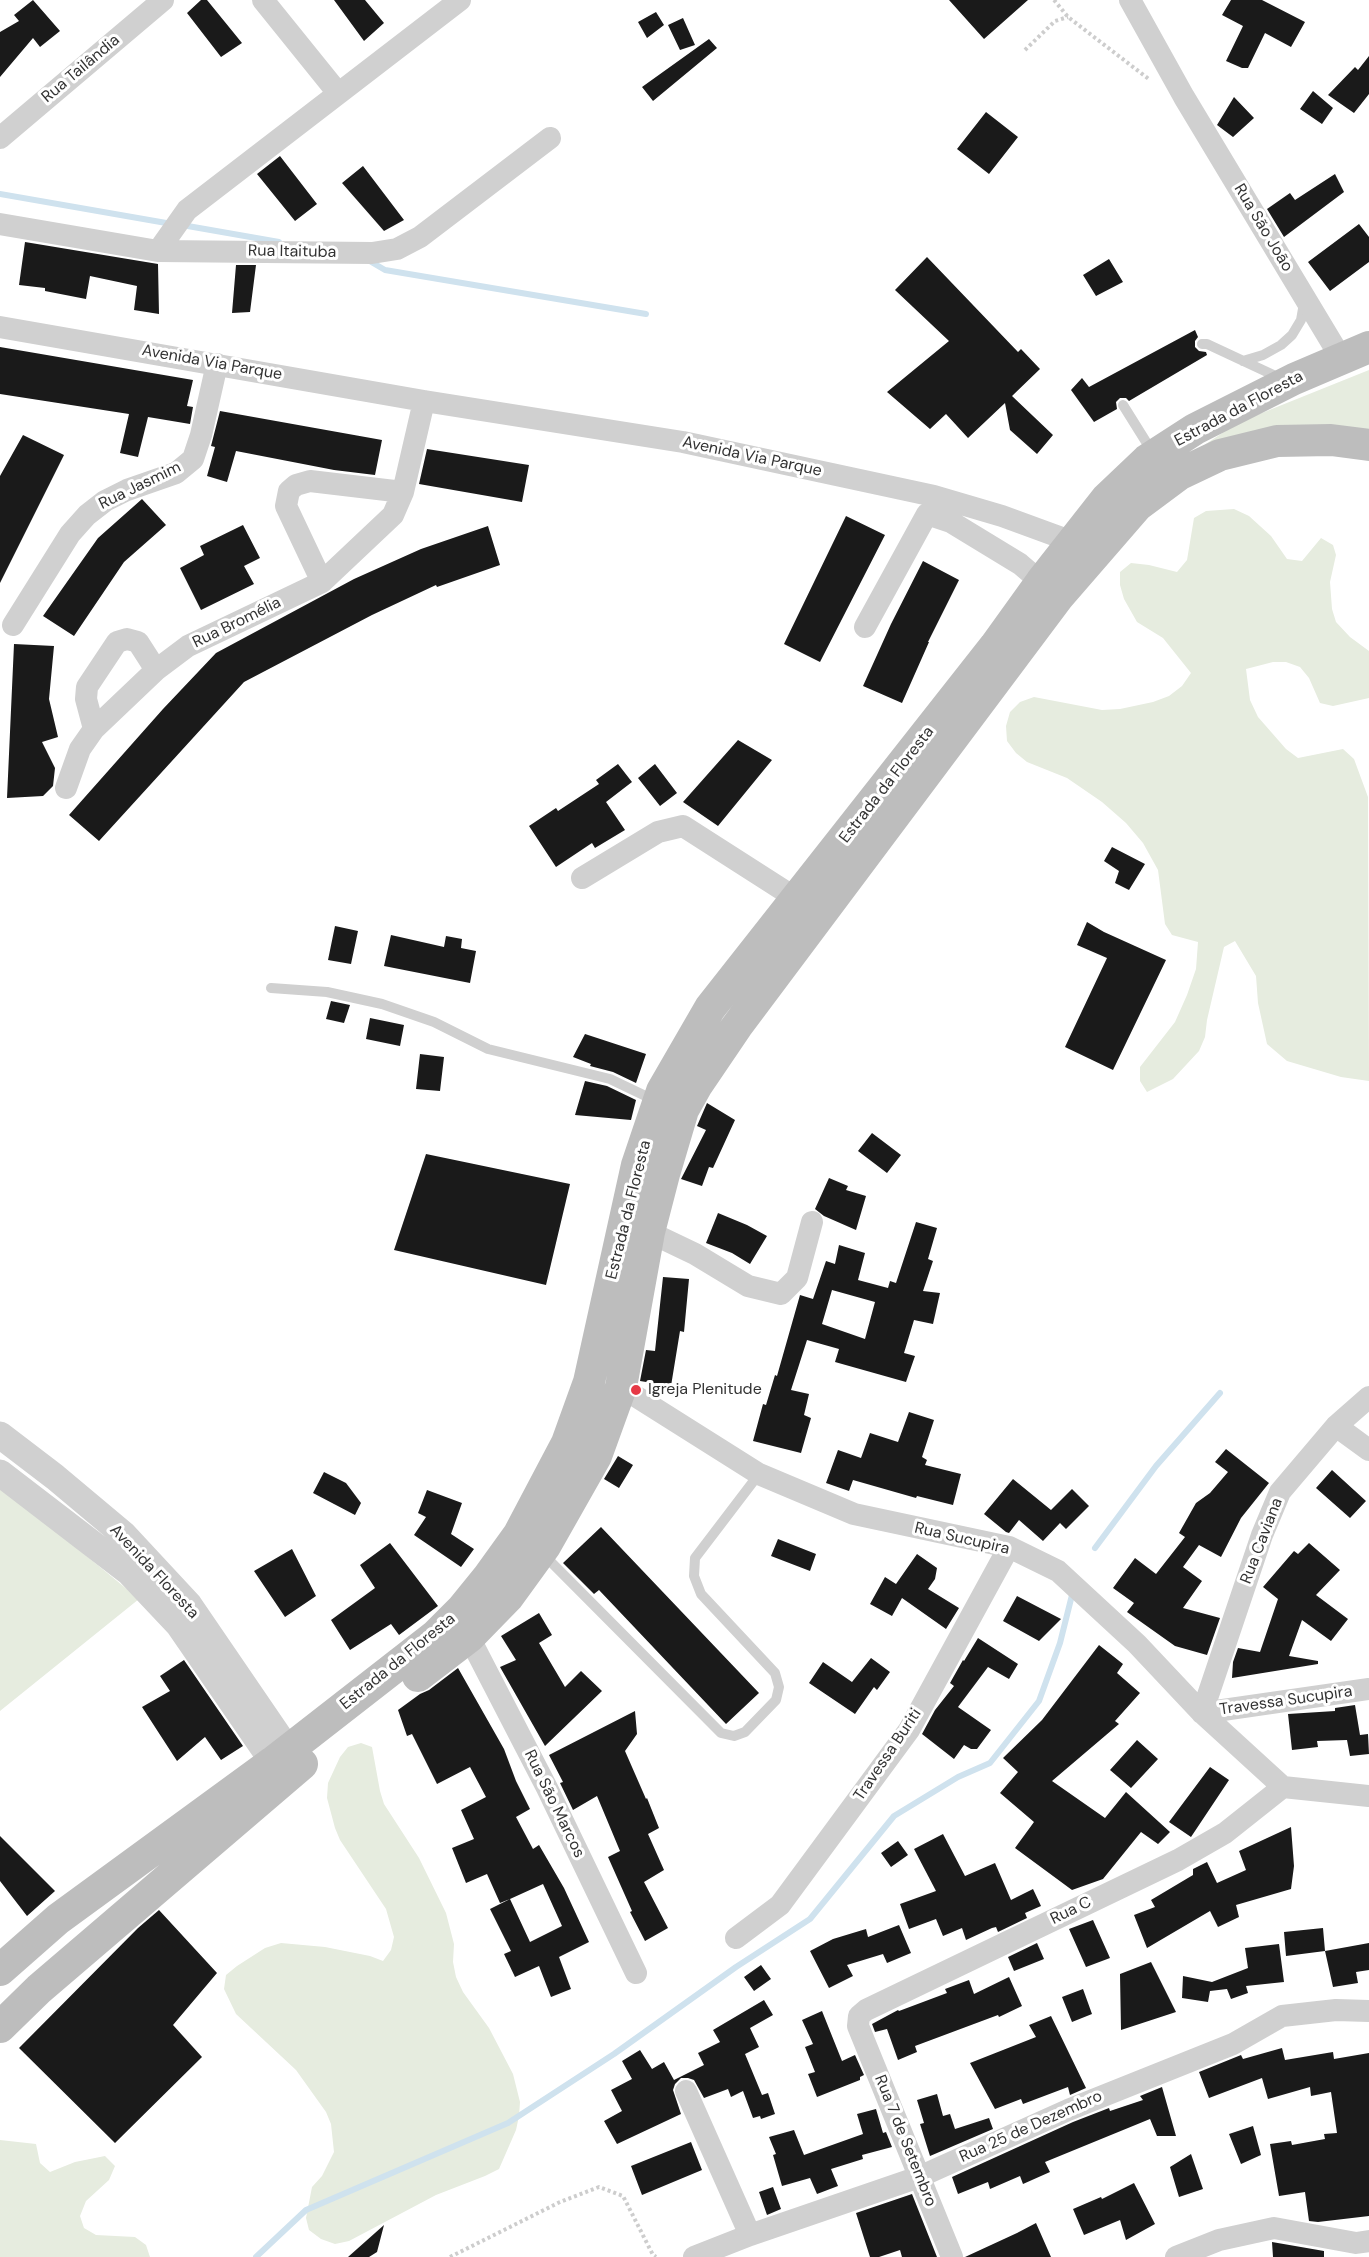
<!DOCTYPE html>
<meta charset="utf-8">
<style>
body{margin:0}
canvas{display:block;background:#fff}
</style>
<canvas width="1369" height="2257"></canvas>
<script>
const c = document.querySelector('canvas').getContext('2d');
c.lineJoin = 'round';
function paint(path, color) { c.fillStyle = color; c.fill(path, 'evenodd'); }
const shape = rows => new Path2D(rows.map(r => 'M' + r).join(''));
function stroke(path, color, width, dash) { c.strokeStyle = color; c.lineWidth = width; c.lineCap = dash ? 'butt' : 'round'; c.setLineDash(dash || []); c.stroke(path); }
function label(font, color, halo, rows, align = 'center') {
  c.font = font + ' "DM Sans",sans-serif'; c.lineWidth = 6; c.setLineDash([]); c.textBaseline = 'middle'; c.strokeStyle = halo; c.fillStyle = color; for (const [text, x, y, turn = 0] of rows) {
    c.save(); c.translate(x, y); c.rotate((+turn || 0) * Math.PI / 180); c.textAlign = isNaN(turn) ? turn : align; if (halo) c.strokeText(text, 0, 0); c.fillText(text, 0, 0); c.restore();
  }
}
paint(shape([
 [1369,370,1369,433,1154,479,1237,423],
 [1234,509,1249,516,1271,536,1287,559,1302,561,1321,538,1333,545,1336,555,1330,582,1332,609,1336,622,1350,637,1369,651,1369,698,1333,706,1320,703,1309,678,1300,667,1286,662,1273,662,1246,669,1250,700,1258,717,1286,749,1298,758,1343,749,1354,759,1368,797,1369,1081,1341,1077,1287,1061,1267,1044,1258,1003,1256,976,1235,941,1224,947,1207,1020,1205,1037,1199,1051,1173,1079,1147,1092,1140,1081,1140,1067,1175,1022,1187,995,1196,969,1198,942,1172,935,1165,924,1158,870,1143,843,1126,823,1102,802,1067,778,1027,762,1016,753,1007,741,1006,726,1010,712,1020,702,1034,697,1102,710,1120,709,1153,702,1169,696,1182,686,1191,673,1163,638,1137,622,1124,599,1120,585,1120,572,1131,563,1149,565,1177,572,1187,560,1194,518,1206,511],
 [0,1485,139,1599,0,1711],
 [361,1743,372,1747,380,1791,384,1804,419,1858,446,1913,454,1944,453,1962,456,1977,463,1992,489,2028,513,2074,520,2102,519,2116,516,2130,499,2169,485,2176,436,2195,349,2241,335,2244,321,2239,309,2230,306,2218,312,2187,322,2176,334,2152,331,2124,326,2112,296,2070,236,2014,224,1989,226,1975,237,1966,265,1948,281,1943,325,1947,370,1956,383,1961,391,1950,394,1937,386,1909,340,1840,335,1828,327,1798,328,1783,340,1757,348,1747],
 [0,2140,36,2144,40,2163,50,2172,75,2162,105,2156,115,2166,109,2180,86,2201,80,2216,84,2228,96,2235,135,2237,146,2245,150,2257,0,2257]
]), '#e6ecdf');
stroke(shape([
 [0,194,172,224],
 [182,225,279,242],
 [368,260,385,270,646,314],
 [1095,1548,1156,1466,1220,1393],
 [256,2257,306,2210,508,2123,614,2054,736,1967,810,1919,894,1816,958,1777,990,1763,1039,1701,1060,1643,1072,1595]
]), '#cfe2ee', 6);
paint(shape([
 [33,0,60,31,40,47,33,38,0,77,0,32,19,21,14,15],
 [201,0,207,0,242,43,221,57,187,13],
 [334,0,365,0,384,23,364,41],
 [949,0,1028,0,984,39],
 [1231,0,1262,0,1305,22,1291,47,1265,33,1248,68,1242,68,1226,61,1243,26,1222,15],
 [656,12,664,25,647,38,638,22],
 [683,18,695,45,680,50,668,25],
 [709,39,717,48,653,101,642,87],
 [1369,56,1369,94,1354,113,1328,95,1355,67,1358,70],
 [1313,91,1333,108,1322,124,1300,109],
 [1234,97,1254,118,1233,137,1217,125],
 [986,112,1018,137,989,174,957,149],
 [280,156,317,204,295,221,257,174],
 [363,166,404,220,384,231,342,183],
 [1335,174,1344,192,1284,237,1267,209,1290,193,1295,200],
 [1359,224,1369,237,1369,262,1330,291,1308,262],
 [25,242,158,264,159,314,134,310,137,286,90,276,86,299,45,291,45,288,19,285],
 [927,257,1018,352,1021,349,1040,369,1012,396,1053,435,1037,454,1010,430,1005,403,968,438,946,414,930,429,887,392,949,341,895,290],
 [1109,259,1123,282,1096,296,1083,275],
 [236,265,256,265,250,312,232,313],
 [1195,330,1198,337,1195,341,1195,347,1199,351,1206,352,1207,355,1129,401,1126,398,1120,398,1116,402,1117,409,1094,422,1071,390,1082,378,1089,387],
 [0,347,193,380,187,406,193,407,190,424,148,417,138,457,120,453,129,414,0,394],
 [220,411,382,440,375,475,334,470,236,451,227,482,207,476,215,447,211,446],
 [23,435,64,455,0,583,0,476],
 [427,449,529,465,522,502,419,484],
 [142,499,166,525,124,562,74,636,43,616,98,538],
 [846,516,885,535,820,662,784,644],
 [243,525,260,558,244,566,254,584,201,610,180,568,204,555,200,546],
 [488,526,500,565,437,587,436,585,372,615,244,682,99,841,69,815,163,709,216,653,354,579,421,549],
 [923,561,959,580,928,642,929,642,902,703,863,686,891,624],
 [14,644,54,646,49,699,58,737,42,742,55,768,53,786,43,796,7,798],
 [738,740,772,760,718,826,683,802],
 [618,764,632,782,606,802,625,830,595,848,592,843,556,867,529,826,556,808,558,811,599,784,596,780],
 [655,764,677,793,660,806,638,778],
 [1112,847,1145,864,1129,890,1115,883,1119,871,1104,861],
 [1087,922,1104,932,1166,960,1113,1070,1065,1047,1107,958,1077,945],
 [335,926,358,931,351,964,328,960],
 [391,935,444,947,446,936,462,939,461,948,476,951,470,983,384,966],
 [331,1001,350,1005,344,1023,326,1019],
 [370,1018,404,1025,400,1046,366,1039],
 [585,1034,646,1054,636,1083,613,1072,590,1066,591,1064,573,1057],
 [420,1054,444,1057,440,1091,416,1089],
 [585,1081,607,1086,636,1100,631,1120,575,1115],
 [707,1103,735,1120,713,1168,709,1167,702,1186,681,1179,706,1130,697,1126],
 [872,1133,901,1155,887,1173,858,1151],
 [426,1154,570,1184,546,1285,394,1250],
 [829,1178,848,1186,846,1190,866,1196,856,1230,824,1216,815,1209],
 [718,1213,747,1225,767,1236,750,1264,732,1253,706,1243],
 [916,1222,937,1228,928,1259,933,1261,923,1291,940,1293,933,1324,914,1320,904,1353,915,1356,906,1382,835,1362,839,1349,807,1340,791,1390,809,1394,804,1415,811,1418,801,1453,753,1441,763,1404,766,1405,775,1375,777,1376,800,1295,813,1299,826,1261,835,1264,839,1245,865,1253,858,1280,888,1288,890,1281,896,1283],
 [832,1290,875,1302,865,1339,822,1324],
 [663,1277,689,1279,684,1332,680,1331,671,1386,640,1381,646,1350,655,1351],
 [909,1412,934,1420,922,1457,927,1460,925,1465,961,1474,953,1505,917,1496,916,1498,853,1480,849,1491,826,1483,838,1450,861,1458,870,1433,898,1442],
 [1226,1449,1269,1483,1241,1518,1221,1557,1199,1545,1183,1567,1202,1581,1183,1608,1220,1618,1207,1655,1175,1646,1127,1612,1134,1603,1113,1588,1135,1558,1156,1574,1185,1537,1179,1533,1196,1503,1210,1493,1228,1472,1215,1462],
 [618,1456,633,1465,619,1488,604,1479],
 [1332,1470,1366,1501,1350,1518,1316,1488],
 [324,1472,346,1483,361,1503,355,1515,313,1493],
 [1013,1479,1051,1510,1072,1489,1089,1506,1066,1529,1060,1523,1043,1541,1019,1520,1009,1533,1006,1532,984,1514],
 [427,1490,462,1503,451,1534,474,1549,461,1567,414,1535,426,1517,418,1513],
 [601,1527,759,1693,726,1724,599,1590,594,1594,563,1563],
 [778,1539,816,1554,810,1571,771,1556],
 [390,1543,438,1606,399,1635,391,1624,350,1650,331,1620,375,1588,360,1565],
 [1309,1543,1340,1570,1316,1595,1348,1619,1331,1641,1302,1620,1289,1656,1318,1661,1318,1664,1232,1678,1233,1662,1238,1648,1260,1652,1278,1599,1263,1587,1294,1551,1298,1554],
 [292,1549,316,1596,285,1617,254,1571],
 [917,1554,937,1568,935,1579,928,1589,959,1608,946,1629,902,1598,892,1616,870,1604,885,1577,896,1584],
 [1017,1596,1061,1619,1039,1641,1003,1621],
 [539,1613,552,1635,539,1643,565,1687,581,1671,602,1691,545,1746,500,1667,516,1660,501,1636],
 [978,1638,1018,1664,1009,1679,988,1667,958,1707,991,1730,977,1749,971,1749,964,1745,954,1759,922,1734,935,1710,954,1686,950,1683,963,1660,964,1661],
 [1099,1645,1123,1664,1117,1673,1140,1693,1115,1721,1119,1724,1052,1781,1105,1818,1126,1792,1170,1832,1158,1844,1141,1832,1103,1879,1072,1890,1015,1848,1034,1822,1000,1793,1018,1772,1003,1758,1042,1720],
 [871,1658,890,1672,877,1690,874,1687,855,1714,809,1683,823,1662,852,1682],
 [184,1660,243,1746,221,1760,205,1737,177,1761,142,1707,170,1691,160,1676],
 [458,1668,504,1749,516,1781,530,1809,516,1817,533,1849,539,1845,564,1888,589,1942,559,1957,571,1989,551,1997,539,1966,515,1977,504,1954,511,1951,490,1909,510,1899,500,1903,487,1874,466,1883,452,1848,474,1839,461,1810,486,1797,470,1767,437,1784,412,1734,407,1736,398,1710,420,1694,429,1690],
 [543,1884,562,1926,530,1942,510,1899],
 [1355,1705,1360,1735,1368,1734,1369,1754,1350,1756,1347,1740,1317,1741,1318,1747,1292,1750,1288,1714,1335,1711,1335,1708],
 [635,1711,637,1734,625,1751,646,1799,647,1798,659,1828,648,1834,664,1870,644,1882,668,1928,645,1941,630,1912,632,1911,608,1857,620,1851,597,1796,573,1810,560,1783,563,1782,549,1755],
 [1137,1740,1158,1759,1131,1788,1110,1770],
 [1210,1767,1229,1780,1191,1837,1169,1822],
 [1291,1827,1294,1866,1291,1889,1236,1905,1239,1917,1218,1927,1210,1911,1147,1948,1134,1915,1155,1907,1151,1900,1193,1875,1193,1869,1207,1862,1217,1883,1246,1870,1239,1851],
 [943,1834,965,1876,995,1863,1011,1900,1033,1889,1041,1906,1025,1913,1027,1918,998,1932,996,1927,992,1928,966,1940,962,1928,943,1936,936,1919,909,1929,900,1904,936,1891,914,1849],
 [0,1836,55,1891,27,1916,0,1881],
 [898,1841,908,1855,891,1867,881,1853],
 [159,1910,217,1973,173,2025,202,2057,115,2143,19,2048,138,1928],
 [1093,1920,1110,1958,1086,1967,1069,1929],
 [899,1925,911,1953,887,1963,883,1954,847,1965,853,1976,829,1988,810,1951,833,1939,866,1929,868,1937],
 [1323,1928,1325,1951,1286,1956,1284,1932],
 [1037,1943,1044,1959,1014,1971,1008,1957],
 [1369,1943,1369,1970,1356,1972,1358,1983,1333,1987,1325,1951],
 [1279,1944,1284,1982,1246,1986,1248,1993,1231,1999,1227,1989,1210,1991,1208,2002,1182,1998,1183,1976,1212,1982,1248,1968,1245,1948],
 [1151,1962,1176,2012,1121,2030,1120,1974],
 [761,1965,771,1979,754,1991,744,1977],
 [1009,1977,1022,2006,999,2017,998,2015,915,2046,917,2052,898,2060,887,2029,875,2032,872,2024,898,2010,899,2011,947,1993,945,1989,969,1980,974,1994],
 [1083,1989,1092,2014,1072,2022,1062,1997],
 [764,2000,773,2015,750,2028,759,2047,745,2054,762,2095,768,2093,775,2114,761,2119,760,2116,753,2118,743,2091,731,2097,728,2089,704,2098,694,2080,688,2078,681,2078,675,2084,673,2090,681,2114,617,2144,604,2121,622,2111,611,2090,632,2079,622,2061,640,2050,652,2069,664,2062,674,2080,704,2065,698,2053,720,2042,713,2030],
 [822,2011,842,2061,855,2055,864,2075,860,2077,860,2080,817,2097,808,2074,815,2072,805,2047,813,2044,802,2020],
 [1051,2016,1086,2088,1070,2095,1068,2087,1023,2104,1021,2099,995,2109,970,2063,1036,2037,1029,2025],
 [1282,2048,1285,2060,1333,2052,1334,2059,1369,2053,1369,2216,1318,2222,1309,2221,1305,2192,1279,2196,1270,2144,1291,2141,1292,2145,1325,2139,1324,2134,1337,2133,1331,2092,1311,2096,1310,2087,1268,2099,1262,2078,1209,2098,1199,2072,1241,2055,1243,2059],
 [1162,2087,1176,2136,1157,2136,1150,2119,1045,2162,1050,2172,1023,2184,1020,2176,990,2189,988,2182,958,2194,952,2177,1073,2122,1109,2108,1110,2111,1143,2100,1140,2096],
 [937,2094,943,2116,950,2114,955,2129,989,2118,993,2129,930,2156,920,2124,924,2123,917,2100],
 [876,2109,883,2133,886,2132,892,2147,862,2155,863,2159,831,2169,838,2186,817,2194,810,2178,782,2186,773,2155,776,2154,769,2137,794,2130,804,2155,863,2134,857,2114],
 [1253,2126,1261,2155,1241,2164,1229,2134],
 [691,2142,702,2170,642,2195,631,2166],
 [1191,2154,1203,2189,1179,2197,1170,2167],
 [1134,2183,1155,2224,1126,2240,1120,2220,1084,2235,1073,2209,1101,2197,1102,2199],
 [773,2187,781,2209,767,2215,759,2192],
 [912,2194,937,2257,902,2257,900,2250,879,2257,870,2257,856,2213],
 [1036,2223,1051,2257,965,2257,1017,2233],
 [384,2225,377,2252,369,2257,348,2257],
 [1272,2242,1324,2251,1324,2257,1273,2257]
]), '#1a1a1a');
stroke(shape([
 [1054,0,1068,17,1150,80],
 [1025,50,1055,21,1068,17],
 [450,2257,560,2202,599,2187,623,2196,653,2255,656,2257]
]), '#cdcdcd', 4, [3, 3]);
stroke(shape([
 [1202,344,1207,344,1282,379],
 [1243,361,1263,355,1281,345,1292,335,1301,320,1304,303],
 [1123,405,1153,453],
 [271,988,327,992,382,1004,434,1022,488,1049,610,1079,656,1101],
 [542,1553,721,1733,734,1736,745,1732,776,1700,779,1687,775,1673,701,1594,694,1576,695,1558,759,1474]
]), '#d0d0d0', 10);
stroke(shape([
 [263,0,338,93],
 [1130,0,1184,97,1341,358],
 [0,138,163,0],
 [0,224,158,251,372,253,397,249,420,237,550,138],
 [158,251,187,210,460,0],
 [0,327,424,401,683,442,934,496,1002,516,1073,542],
 [322,582,286,506,289,491,296,485,310,481,403,492],
 [13,625,70,534,87,515,105,501,127,490,176,473,193,459,201,435,217,364],
 [865,627,927,514,951,522,1020,564,1041,582],
 [94,729,86,699,87,687,117,642,127,639,138,642,156,670],
 [66,788,80,749,94,729,156,670,188,646,322,582,393,515,403,492,424,401],
 [582,878,658,832,683,826,797,899],
 [649,1232,695,1254,748,1286,781,1294,797,1278,812,1222],
 [621,1387,759,1474,854,1514,1009,1547,1058,1571,1137,1644,1202,1713,1283,1787],
 [1369,1397,1336,1426,1280,1492,1262,1535,1202,1713,1369,1689],
 [1336,1426,1369,1450],
 [469,1637,547,1788,636,1973],
 [1283,1787,1369,1796],
 [736,1938,780,1905,909,1730,1009,1547],
 [686,2091,750,2235],
 [694,2257,750,2235,919,2177,1068,2110,1233,2044,1282,2016,1336,2010,1369,2011],
 [952,2257,858,2026,859,2016,866,2010,1178,1860,1225,1833,1283,1787],
 [1176,2257,1219,2240,1274,2228,1356,2243,1369,2241]
]), '#d0d0d0', 22);
stroke(shape([
 [0,1435,55,1477,123,1534,189,1605,299,1766],
 [0,1473,129,1572,179,1625,285,1779]
]), '#d0d0d0', 27);
stroke(shape([
 [418,1676,469,1637,508,1597,545,1546,596,1456,621,1387,649,1232,664,1174,683,1110,697,1085,737,1026,1059,596,1137,506,1180,474,1220,455,1277,441,1331,440,1369,445],
 [0,1970,58,1919,273,1762,436,1635,462,1609,488,1577,519,1534,567,1443,589,1382,637,1165,662,1091,710,1008,995,646,1041,582,1107,498,1147,460,1195,429,1294,379,1369,347],
 [0,2027,39,1989,302,1764]
]), '#bdbdbd', 32);
for (const [x, y, r, color] of [
 [636,1390,6,"#e63946"]
]) { const dot = new Path2D(); dot.arc(x, y, r, 0, 2 * Math.PI); c.fillStyle = color; c.fill(dot); stroke(dot, '#fff', 2); }
label('16px', '#333', '#fff', [
 ["Rua Tailândia",81,69,-40],
 ["Rua São João",1263,228,59],
 ["Rua Itaituba",292,252,1],
 ["Avenida Via Parque",212,363,10],
 ["Estrada da Floresta",1239,409,-28],
 ["Avenida Via Parque",752,457,12],
 ["Rua Jasmim",140,486,-26],
 ["Rua Bromélia",237,623,-26],
 ["Estrada da Floresta",887,785,-52],
 ["Estrada da Floresta",629,1210,-76],
 ["Rua Sucupira",962,1539,13],
 ["Rua Caviana",1262,1541,-69],
 ["Avenida Floresta",154,1572,47],
 ["Estrada da Floresta",398,1662,-39],
 ["Travessa Sucupira",1286,1701,-8],
 ["Travessa Buriti",888,1755,-56],
 ["Rua São Marcos",554,1804,64],
 ["Rua C",1071,1911,-26],
 ["Rua 25 de Dezembro",1031,2127,-24],
 ["Rua 7 de Setembro",905,2141,68]
]);
label('16px', '#333', '#fff', [
 ["Igreja Plenitude",648,1390]
], 'left');
</script>
